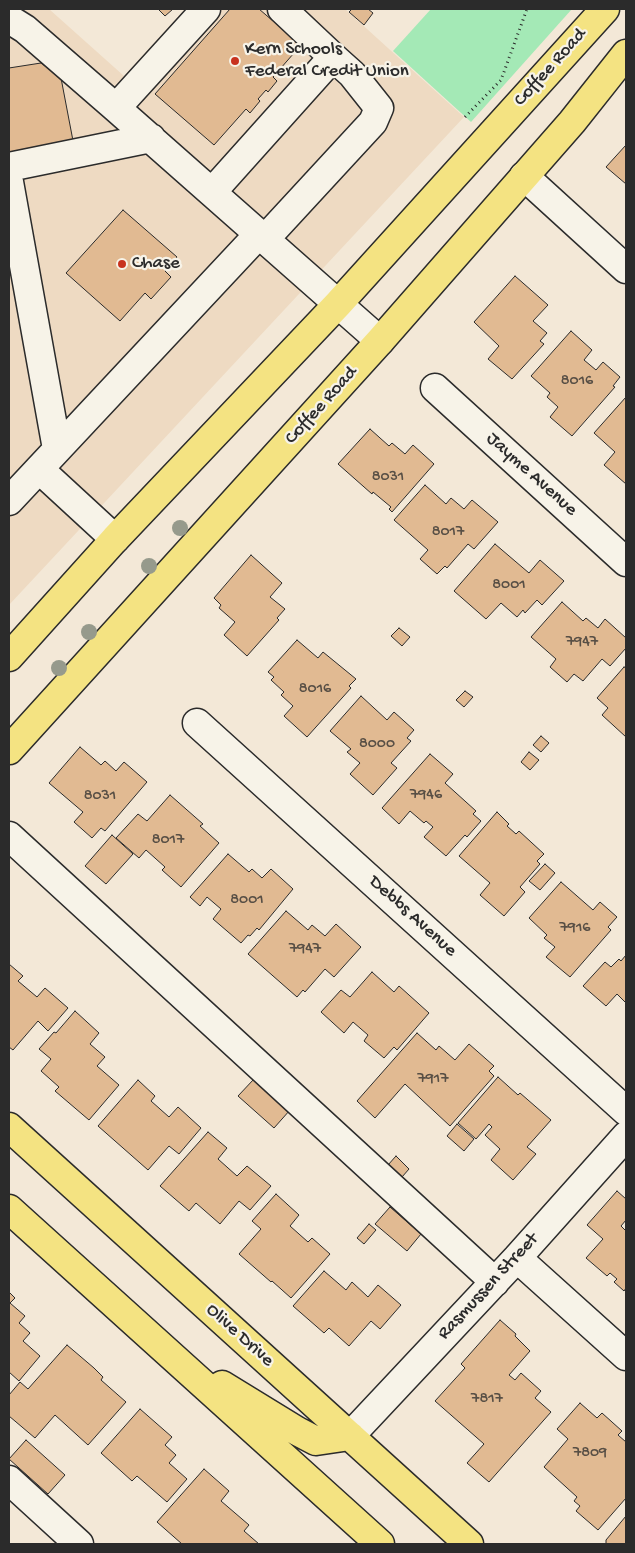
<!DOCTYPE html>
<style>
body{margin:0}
#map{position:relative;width:635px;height:1553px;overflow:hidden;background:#f3e8d7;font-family:"Gochi Hand",sans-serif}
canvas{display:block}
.frame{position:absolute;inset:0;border:10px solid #2b2b2b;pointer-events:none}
</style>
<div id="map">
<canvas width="635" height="1553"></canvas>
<div class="frame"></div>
</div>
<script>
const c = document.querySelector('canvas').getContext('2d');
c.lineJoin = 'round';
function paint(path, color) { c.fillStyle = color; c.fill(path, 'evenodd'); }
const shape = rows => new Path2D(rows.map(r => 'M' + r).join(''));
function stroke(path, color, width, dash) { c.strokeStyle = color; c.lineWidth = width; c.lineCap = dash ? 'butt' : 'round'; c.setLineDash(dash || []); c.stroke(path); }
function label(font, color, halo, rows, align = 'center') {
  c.font = font + ' "Gochi Hand",sans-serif'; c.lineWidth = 4.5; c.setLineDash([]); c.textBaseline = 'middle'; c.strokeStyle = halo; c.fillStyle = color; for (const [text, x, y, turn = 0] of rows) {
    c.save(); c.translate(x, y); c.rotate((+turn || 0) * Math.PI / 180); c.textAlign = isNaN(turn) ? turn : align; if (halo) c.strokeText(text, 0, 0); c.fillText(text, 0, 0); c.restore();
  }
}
paint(shape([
 [9,9,49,9,124,76,185,9,345,9,464,117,9,605]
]), '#eedac2');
paint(shape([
 [431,9,572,9,471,122,393,51]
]), '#a4e9b6');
const building = shape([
 [158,9,173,9,165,16,158,9],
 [230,9,259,9,301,45,273,77,277,81,268,92,266,90,258,99,260,101,250,113,246,109,214,145,155,94,230,9],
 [352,9,368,9,373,13,364,25,349,12,352,9],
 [41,63,61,78,74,146,9,156,9,68,41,63],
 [626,145,626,184,606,167,626,145],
 [123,210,177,257,165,271,171,277,151,299,145,293,120,321,66,273,123,210],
 [515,276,548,305,533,321,547,333,540,341,544,344,512,379,488,359,499,346,474,322,515,276],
 [571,331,592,350,584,360,596,370,603,362,620,377,613,386,615,387,572,436,550,417,558,407,547,397,550,393,531,376,571,331],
 [626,397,626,484,604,465,615,452,594,433,626,397],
 [370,429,389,446,392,443,405,454,413,445,434,464,392,512,389,509,391,507,373,492,372,494,338,464,370,429],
 [425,485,446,504,451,498,464,509,472,500,498,522,474,549,468,544,447,568,445,566,437,574,420,559,428,550,394,520,425,485],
 [495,544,529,573,540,560,564,581,542,605,537,600,525,613,523,610,517,617,501,603,486,619,454,591,495,544],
 [251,555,282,583,270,597,285,609,277,618,279,620,247,656,224,635,235,622,219,608,221,605,214,598,251,555],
 [562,602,583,621,586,618,598,628,605,619,626,638,626,648,610,666,602,659,583,681,574,674,567,682,550,667,556,659,531,637,562,602],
 [399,628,410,637,402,646,391,636,399,628],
 [297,640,318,658,323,652,356,679,349,686,351,688,307,737,284,716,293,706,281,695,284,692,271,680,274,677,268,672,297,640],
 [624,667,626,668,626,737,602,715,608,708,597,698,624,667],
 [465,691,473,697,464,707,456,700,465,691],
 [361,696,387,720,394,712,414,730,407,738,411,741,391,763,397,768,373,795,350,774,360,763,347,752,351,749,330,731,361,696],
 [541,736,549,743,541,752,533,745,541,736],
 [80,747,101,765,105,761,116,771,124,762,147,782,105,831,101,828,92,838,74,822,83,812,49,783,80,747],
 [529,752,539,760,530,770,521,762,529,752],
 [430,754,453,774,445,783,476,811,473,814,481,821,467,837,465,835,446,856,424,837,433,827,426,821,424,823,410,811,399,824,382,808,430,754],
 [170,795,203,824,200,826,219,843,181,887,162,870,165,867,146,850,139,858,116,838,138,814,147,821,170,795],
 [497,812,509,824,507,826,516,834,519,831,544,854,537,861,540,864,520,887,525,892,504,916,480,895,490,883,459,856,497,812],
 [112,835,133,854,106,884,85,866,112,835],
 [228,854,249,872,252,869,262,878,271,869,293,889,259,930,257,928,250,936,248,935,241,943,213,919,221,909,207,897,200,906,190,897,228,854],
 [545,864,555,873,540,890,529,881,545,864],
 [561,882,593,910,600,902,617,917,608,927,611,930,570,977,546,957,555,947,544,938,547,935,529,918,561,882],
 [286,911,308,930,312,925,325,936,336,924,361,947,334,977,325,969,305,992,303,990,297,997,248,954,286,911],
 [626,955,626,1003,617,994,606,1006,583,986,605,962,611,967,619,959,621,961,626,955],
 [9,964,23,976,18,981,37,997,45,988,68,1008,48,1031,38,1021,13,1050,9,1047,9,964],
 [372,972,394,992,399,986,429,1013,397,1050,394,1047,384,1058,364,1041,368,1035,353,1022,344,1033,321,1012,341,990,350,997,372,972],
 [75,1011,99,1033,90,1044,105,1057,97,1066,119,1085,89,1120,55,1091,59,1087,41,1071,51,1059,39,1049,54,1032,56,1033,75,1011],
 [417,1033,436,1050,439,1046,455,1060,469,1044,494,1066,489,1071,494,1076,450,1126,405,1084,375,1118,357,1101,417,1033],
 [498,1077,518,1095,520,1093,551,1120,527,1147,536,1154,513,1180,491,1160,500,1149,485,1135,492,1127,489,1124,476,1139,458,1123,498,1077],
 [254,1079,290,1110,274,1128,238,1096,254,1079],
 [138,1080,155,1096,151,1101,169,1117,178,1107,201,1128,179,1154,169,1146,148,1170,98,1126,138,1080],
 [457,1124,474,1139,464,1151,447,1136,457,1124],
 [208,1132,227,1148,218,1159,237,1176,247,1166,271,1186,250,1210,239,1201,220,1224,196,1203,189,1211,160,1186,208,1132],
 [396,1156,409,1169,402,1177,388,1165,396,1156],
 [617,1191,626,1199,626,1220,621,1226,626,1231,626,1288,624,1291,614,1282,617,1279,610,1273,607,1276,586,1258,603,1239,587,1225,617,1191],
 [276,1194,299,1215,290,1226,308,1242,312,1238,330,1254,291,1298,272,1281,271,1282,239,1254,261,1229,252,1221,276,1194],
 [390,1207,421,1234,407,1251,375,1224,390,1207],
 [369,1224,376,1230,364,1244,357,1238,369,1224],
 [324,1271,346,1290,352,1282,368,1297,378,1285,401,1305,380,1329,371,1321,349,1346,329,1328,324,1333,293,1306,324,1271],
 [9,1292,15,1298,10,1303,25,1316,19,1323,30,1333,23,1341,40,1356,19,1381,9,1372,9,1292],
 [500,1320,516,1334,515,1336,530,1351,509,1375,515,1380,521,1373,541,1391,535,1398,551,1412,489,1482,467,1463,484,1444,435,1401,465,1368,461,1364,500,1320],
 [67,1345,94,1368,103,1377,101,1380,126,1402,88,1445,55,1415,35,1438,9,1416,9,1395,20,1382,28,1389,67,1345],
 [580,1403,597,1418,602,1413,622,1431,618,1435,626,1442,626,1498,598,1530,576,1511,580,1506,574,1501,577,1497,544,1467,568,1439,557,1429,580,1403],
 [140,1409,172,1437,165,1445,176,1455,169,1463,187,1479,167,1502,137,1476,132,1481,101,1453,140,1409],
 [26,1440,65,1475,48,1494,9,1459,26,1440],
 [204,1469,229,1491,221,1501,249,1525,244,1531,259,1544,182,1544,157,1522,204,1469],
 [626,1516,626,1544,606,1544,606,1540,626,1516]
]);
paint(building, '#e1ba92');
stroke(building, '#2b2b2b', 1);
const minor = shape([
 [282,9,333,57],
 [9,19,25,29,116,108,380,341],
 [116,108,206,9],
 [9,167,151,138],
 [524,176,626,269],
 [9,182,57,449],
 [212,192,333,57,352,74,379,108,373,122,265,239],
 [435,388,626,562],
 [39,469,115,539],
 [9,501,259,234],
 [197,723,626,1111],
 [9,836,495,1282],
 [517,1258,626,1356],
 [350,1436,517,1258,626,1136],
 [9,1480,79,1544]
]);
const major = shape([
 [9,657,115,539,338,304,605,9],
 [9,750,380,341,572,122,626,54],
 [9,1127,469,1544],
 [9,1209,380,1544],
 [222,1385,297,1431,316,1441,350,1436]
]);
stroke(minor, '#2b2b2b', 31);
stroke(major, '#2b2b2b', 31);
stroke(shape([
 [465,117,501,80,527,9]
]), '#2b2b2b', 3, [1, 4]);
stroke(minor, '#f7f3e8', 28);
stroke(major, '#f4e382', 28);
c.fillStyle = '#969a8c';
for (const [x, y] of [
 [180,528],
 [149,566],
 [89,632],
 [59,668]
]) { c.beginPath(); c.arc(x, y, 8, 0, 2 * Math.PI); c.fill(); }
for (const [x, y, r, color] of [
 [235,61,5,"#c8321e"],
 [122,264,5,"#c8321e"]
]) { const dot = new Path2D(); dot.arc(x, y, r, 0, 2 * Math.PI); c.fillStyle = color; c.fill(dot); stroke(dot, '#f7f3e8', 2); }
label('16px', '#584f45', null, [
 ["8016",577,382],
 ["8031",388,478],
 ["8017",448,533],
 ["8001",509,586],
 ["7947",582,643],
 ["8016",315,690],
 ["8000",377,745],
 ["7946",426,796],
 ["8031",100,797],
 ["8017",168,841],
 ["8001",247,901],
 ["7916",575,929],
 ["7947",305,950],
 ["7917",433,1080],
 ["7817",487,1400],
 ["7809",590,1454]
]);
label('19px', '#2b2b2b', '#f7f3e8', [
 ["Kern Schools",245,50],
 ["Federal Credit Union",245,72],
 ["Chase",132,264]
], 'left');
label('19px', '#2b2b2b', '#f7f3e8', [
 ["Coffee Road",551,68,-48],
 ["Coffee Road",322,406,-48],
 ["Jayme Avenue",531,475,42],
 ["Debbs Avenue",412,917,42],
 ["Rasmussen Street",489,1287,-47],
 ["Olive Drive",239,1336,42]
]);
</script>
